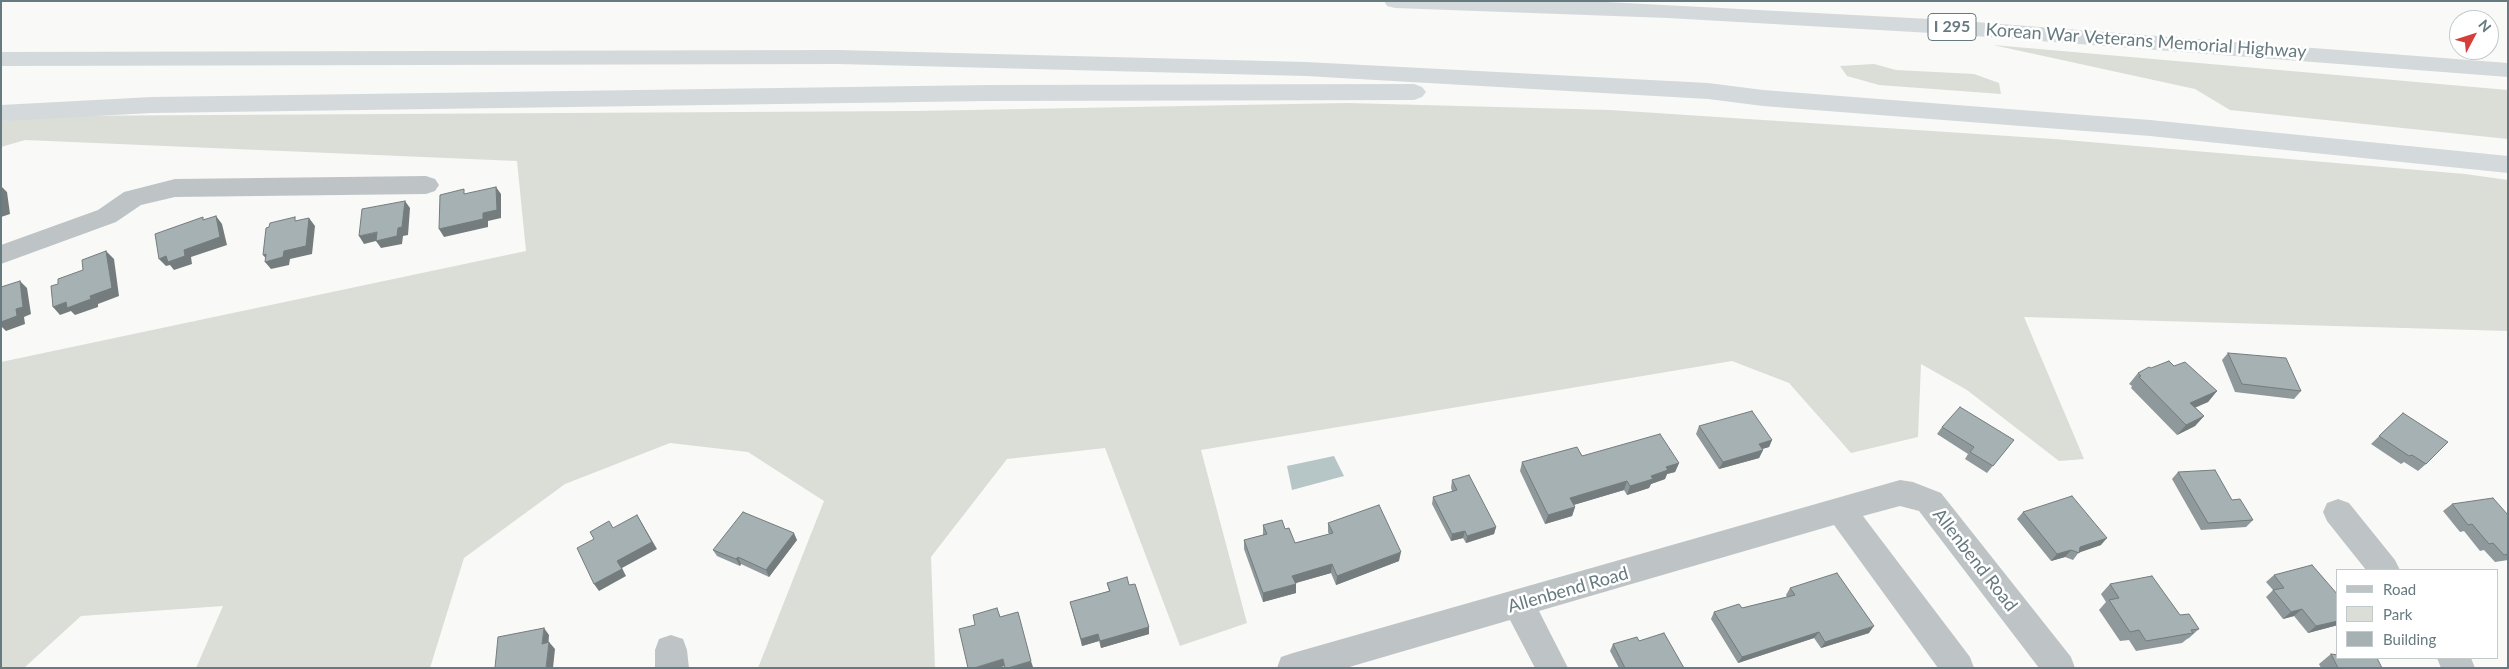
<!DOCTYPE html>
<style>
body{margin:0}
#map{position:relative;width:2509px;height:669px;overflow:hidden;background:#f9f9f7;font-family:Lato,sans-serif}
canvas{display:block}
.frame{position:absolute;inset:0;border:2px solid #667a7f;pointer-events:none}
.legend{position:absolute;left:2336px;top:569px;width:162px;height:90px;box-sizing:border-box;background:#fff;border:1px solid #c2cacc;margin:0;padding:6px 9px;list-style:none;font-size:15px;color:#667a7f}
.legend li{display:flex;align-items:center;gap:10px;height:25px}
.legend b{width:25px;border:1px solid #c2cacc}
.north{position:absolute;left:2449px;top:10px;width:50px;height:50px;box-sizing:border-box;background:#fff;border:1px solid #c2cacc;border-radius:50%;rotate:50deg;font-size:14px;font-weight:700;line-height:20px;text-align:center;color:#667a7f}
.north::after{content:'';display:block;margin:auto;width:18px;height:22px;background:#d53e3b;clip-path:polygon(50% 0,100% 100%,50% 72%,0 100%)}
</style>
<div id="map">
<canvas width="2509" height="669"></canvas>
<div class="frame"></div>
<ul class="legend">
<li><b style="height:6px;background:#bec4c6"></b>Road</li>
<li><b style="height:14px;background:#daded7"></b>Park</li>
<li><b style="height:14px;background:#a6b1b3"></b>Building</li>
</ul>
<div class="north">N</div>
</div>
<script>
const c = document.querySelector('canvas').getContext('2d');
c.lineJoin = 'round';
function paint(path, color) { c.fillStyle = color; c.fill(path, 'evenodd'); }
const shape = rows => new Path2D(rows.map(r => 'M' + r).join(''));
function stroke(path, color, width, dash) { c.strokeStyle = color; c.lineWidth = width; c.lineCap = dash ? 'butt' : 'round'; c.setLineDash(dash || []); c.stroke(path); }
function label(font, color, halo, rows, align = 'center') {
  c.font = font + ' Lato,sans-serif'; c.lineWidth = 5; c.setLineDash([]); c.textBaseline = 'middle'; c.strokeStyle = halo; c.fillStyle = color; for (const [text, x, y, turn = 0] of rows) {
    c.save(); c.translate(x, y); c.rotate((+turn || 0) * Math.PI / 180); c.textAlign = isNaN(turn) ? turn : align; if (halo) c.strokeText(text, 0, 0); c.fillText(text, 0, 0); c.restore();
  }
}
paint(shape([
 [1993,45,2508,90,2508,139,2230,110,2195,89],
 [1874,64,1896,70,1974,74,1999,83,2001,94,1879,85,1847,76,1840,66],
 [1347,103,1610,110,2054,139,2465,174,2508,180,2508,331,2024,317,2084,459,2059,461,1967,390,1921,364,1918,437,1851,453,1789,383,1732,361,1201,450,1247,623,1180,646,1105,448,1007,459,931,557,935,668,758,668,824,501,748,452,670,443,565,484,464,558,430,668,196,668,223,606,81,616,24,668,1,668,1,362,526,251,517,161,25,140,1,147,1,121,41,116,916,111]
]), '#daded7');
paint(shape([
 [1334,456,1344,476,1292,490,1287,466]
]), '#b6c5c6');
paint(shape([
 [426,176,435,179,439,185,435,191,426,194,175,197,141,205,116,222,1,264,1,245,98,210,124,192,175,179,426,176],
 [1900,480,1913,482,1941,493,2071,657,2075,668,2039,668,1919,511,1900,506,1863,516,1970,657,1974,668,1938,668,1834,525,1539,611,1568,668,1535,668,1510,620,1346,668,1277,668,1281,657,1293,653,1900,480],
 [2338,499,2349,503,2395,560,2400,570,2366,570,2327,521,2323,512,2327,503,2338,499],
 [671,635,683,639,687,650,689,668,655,668,655,650,659,639,671,635],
 [2437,658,2471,658,2475,668,2441,668,2437,658]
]), '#bec4c6');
paint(shape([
 [1384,1,1587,1,1949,20,2508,63,2508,77,1949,34,1668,18,1395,8,1387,6,1384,1],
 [838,50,1306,62,1708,83,1763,90,2150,120,2508,156,2508,173,2150,136,1763,106,1708,99,1306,76,838,64,1,66,1,52,838,50],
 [1414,84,1422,87,1426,92,1422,97,1414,100,988,101,152,113,1,121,1,105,152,97,988,85,1414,84]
]), '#d4d9db');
paint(shape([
 [2228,353,2301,391,2294,399,2235,392,2222,360],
 [2151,368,2217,391,2208,402,2195,407,2204,416,2195,426,2177,435,2131,388,2132,386,2129,384,2138,373],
 [2403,413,2426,464,2418,471,2404,462,2401,464,2371,444],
 [1699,426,1772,440,1769,447,1762,449,1763,450,1759,458,1719,469,1696,434],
 [1942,427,2008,447,1987,473,1965,459,1968,454,1937,434],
 [1582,456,1679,463,1675,472,1667,474,1665,479,1651,484,1649,488,1627,495,1624,490,1573,505,1575,507,1572,516,1545,524,1520,471,1522,462],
 [2178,472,2232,500,2253,520,2246,527,2201,530,2172,479],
 [1452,480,1496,527,1494,534,1466,543,1463,538,1451,541,1432,504,1433,497,1452,491,1451,488],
 [2452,504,2508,515,2508,560,2495,562,2484,550,2480,551,2464,531,2460,532,2443,511],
 [2023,512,2101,545,2079,552,2073,560,2065,557,2051,561,2017,519],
 [1328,523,1399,561,1336,585,1331,573,1296,583,1296,593,1263,602,1244,549,1244,540,1263,535,1263,525,1285,529,1295,543,1329,534,1328,532],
 [797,540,769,577,741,564,740,566,717,556,713,550],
 [2274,575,2338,595,2338,625,2308,633,2294,616,2283,619,2266,597,2273,590,2266,582],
 [1107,583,1129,585,1149,627,1149,634,1101,648,1099,641,1082,646,1070,602,1109,591],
 [2110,584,2180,615,2199,629,2189,638,2187,639,2182,643,2136,651,2129,640,2120,641,2099,610,2106,602,2101,594],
 [1790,588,1869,633,1821,648,1814,638,1738,663,1711,619,1714,612,1742,608,1787,597,1786,595],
 [1639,641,1684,668,1619,668,1610,651,1613,644],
 [2331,654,2382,668,2321,668,2319,664]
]), '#8f989a');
paint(shape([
 [1,186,7,192,10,214,1,217],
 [496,187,501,194,501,218,488,221,488,227,444,237,439,229,483,213],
 [405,201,410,208,408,235,403,236,402,244,381,248,376,241,364,244,359,236,398,228],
 [216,216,222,224,227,245,191,257,192,264,174,270,170,265,166,266,159,259],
 [309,218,315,226,312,254,290,259,289,265,271,269,265,262,268,261,263,255],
 [106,251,114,259,119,296,98,304,98,307,75,315,71,311,60,315,53,307,66,302,90,296],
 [20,281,27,288,31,314,24,317,25,324,6,331,1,326,1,319,16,309],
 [2217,391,2208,402,2181,414,2190,403],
 [2204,416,2195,426,2177,435,2186,425],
 [1772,440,1769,447,1755,451,1759,444],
 [1763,450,1759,458,1719,469,1723,462],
 [1679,463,1675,472,1667,474,1665,479,1651,484,1649,488,1627,495,1630,486,1651,476,1666,467],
 [1627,481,1624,490,1567,507,1570,498],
 [1575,507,1572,516,1545,524,1548,515],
 [637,515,657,549,622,568,626,576,599,591,594,584],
 [1496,527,1494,534,1466,543,1467,536],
 [1465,531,1463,538,1451,541,1452,534],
 [794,533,797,540,769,577,766,570],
 [2107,538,2101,545,2078,553,2080,547],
 [2071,550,2065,557,2051,561,2057,554],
 [1401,552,1399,561,1336,585,1337,576],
 [738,557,741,564,740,566,736,559],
 [1332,564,1331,573,1292,584,1292,576],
 [1296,584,1296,593,1263,602,1263,593],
 [2302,609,2294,616,2283,619,2291,612],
 [2338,621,2338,625,2308,633,2316,626],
 [1874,626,1869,633,1821,648,1825,642],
 [1149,627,1149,634,1101,648,1100,641],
 [544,628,549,635,548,650,542,644],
 [1819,632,1814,638,1738,663,1742,657],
 [1098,634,1099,641,1082,646,1081,639],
 [549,642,555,649,553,668,546,668],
 [1003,659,1005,666,998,668,974,668],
 [1031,661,1033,667,1031,668,1008,668]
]), '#747c7d');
const building = shape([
 [496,187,497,210,483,213,483,219,439,229,440,195,464,189,464,194,496,187],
 [405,201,402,227,398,228,397,236,376,241,377,232,359,236,362,209,405,201],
 [216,216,220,237,184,250,185,256,168,262,166,256,159,259,155,234,203,217,203,220,216,216],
 [295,217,295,221,309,218,306,246,284,251,283,257,265,262,266,254,263,255,266,228,269,227,270,223,295,217],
 [106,251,112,288,90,296,91,299,67,308,66,302,53,307,51,286,58,284,58,279,83,270,82,260,106,251],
 [20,281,23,307,16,309,17,316,1,322,1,287,20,281],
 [2228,353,2286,358,2301,391,2242,384,2228,353],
 [2169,361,2174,366,2185,362,2217,391,2190,403,2204,416,2186,425,2139,377,2141,376,2138,373,2149,367,2151,368,2169,361],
 [1960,407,2014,440,1993,466,1970,452,1974,447,1942,427,1960,407],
 [1752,411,1772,440,1759,444,1763,450,1723,462,1699,426,1752,411],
 [2403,413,2448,442,2426,464,2412,455,2409,456,2379,436,2403,413],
 [1660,434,1679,463,1666,467,1668,470,1651,476,1653,479,1630,486,1627,481,1570,498,1575,507,1548,515,1522,462,1577,447,1582,456,1660,434],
 [2215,470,2232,500,2240,499,2253,520,2208,523,2178,472,2215,470],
 [1469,475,1496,527,1467,536,1465,531,1452,534,1433,497,1457,490,1452,480,1469,475],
 [2072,496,2107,538,2080,547,2079,553,2071,550,2057,554,2023,512,2072,496],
 [2493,498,2508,515,2508,554,2504,555,2493,543,2489,544,2472,524,2468,525,2452,504,2493,498],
 [1379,505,1401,552,1337,576,1332,564,1292,576,1296,584,1263,593,1244,540,1267,534,1263,525,1282,520,1285,529,1289,528,1295,543,1333,533,1328,523,1379,505],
 [743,512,794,533,766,570,738,557,736,559,713,550,743,512],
 [637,515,652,542,617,561,622,569,594,584,577,548,594,539,590,532,609,521,613,528,637,515],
 [2312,565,2338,595,2338,621,2316,626,2302,609,2291,612,2273,590,2284,588,2274,575,2312,565],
 [1837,573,1874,626,1825,642,1819,632,1742,657,1714,612,1739,604,1742,608,1795,595,1790,588,1837,573],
 [2152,576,2180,615,2189,614,2199,629,2191,630,2193,633,2146,641,2139,630,2130,632,2109,600,2119,598,2110,584,2152,576],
 [1127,577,1129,585,1135,584,1149,627,1100,641,1098,634,1081,639,1070,602,1110,591,1107,583,1127,577],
 [997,608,1000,617,1018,612,1031,661,1008,668,1005,668,1003,659,974,668,968,668,959,629,975,625,973,615,997,608],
 [544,628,542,644,549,642,546,668,495,668,498,637,544,628],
 [1664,633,1684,668,1625,668,1613,644,1637,637,1639,641,1664,633],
 [2331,654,2338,655,2338,658,2377,658,2382,668,2338,668,2331,654]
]);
paint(building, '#a6b1b3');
stroke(building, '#747c7d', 1);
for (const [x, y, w] of [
 [1952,27,48]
]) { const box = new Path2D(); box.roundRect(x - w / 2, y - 13.5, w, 27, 4); c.fillStyle = '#fff'; c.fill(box); stroke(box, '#667a7f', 1); }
label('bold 16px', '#667a7f', null, [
 ["I 295",1952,27]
]);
label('18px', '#667a7f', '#fff', [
 ["Korean War Veterans Memorial Highway",2146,41,4],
 ["Allenbend Road",1975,560,52],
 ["Allenbend Road",1568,590,-16]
]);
</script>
